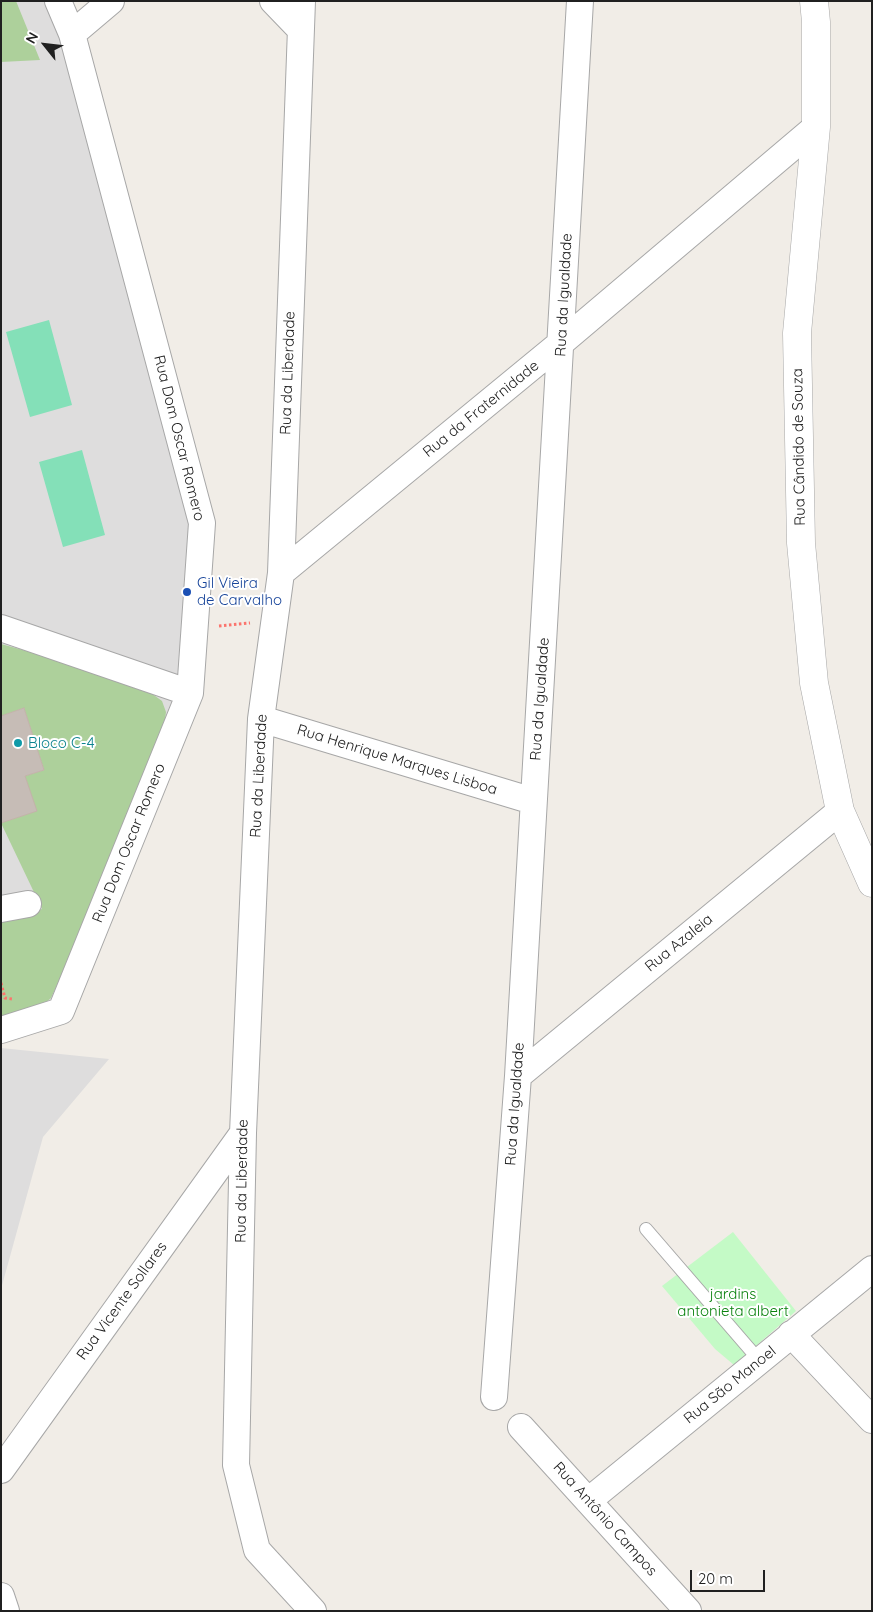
<!DOCTYPE html>
<meta charset="utf-8">
<style>
body{margin:0}
#map{position:relative;width:873px;height:1612px;overflow:hidden;background:#f1ede7;font-family:Quicksand,sans-serif}
canvas{display:block}
.frame{position:absolute;inset:0;border:2px solid #202020;pointer-events:none}
.north{position:absolute;left:20px;top:20px;width:50px;height:50px;-webkit-text-stroke:4px #fff;paint-order:stroke;rotate:299deg;font-size:14px;font-weight:700;line-height:20px;text-align:center;color:#202020}
.north::after{content:'';display:block;margin:auto;width:18px;height:22px;background:#202020;clip-path:polygon(50% 0,100% 100%,50% 72%,0 100%)}
.scale{position:absolute;left:690px;top:1570px;width:75px;height:22px;box-sizing:border-box;border:2px solid #202020;border-top:0;padding-left:6px;font-size:15px;line-height:18px;white-space:nowrap;color:#202020;-webkit-text-stroke:4px #fff;paint-order:stroke}
</style>
<div id="map">
<canvas width="873" height="1612"></canvas>
<div class="frame"></div>
<div class="north">N</div>
<div class="scale">20 m</div>
</div>
<script>
const c = document.querySelector('canvas').getContext('2d');
c.lineJoin = 'round';
function paint(path, color) { c.fillStyle = color; c.fill(path, 'evenodd'); }
const shape = rows => new Path2D(rows.map(r => 'M' + r).join(''));
function stroke(path, color, width, dash) { c.strokeStyle = color; c.lineWidth = width; c.lineCap = dash ? 'butt' : 'round'; c.setLineDash(dash || []); c.stroke(path); }
function label(font, color, halo, rows, align = 'center') {
  c.font = font + ' Quicksand,sans-serif'; c.lineWidth = 4; c.setLineDash([]); c.textBaseline = 'middle'; c.strokeStyle = halo; c.fillStyle = color; for (const [text, x, y, turn = 0] of rows) {
    c.save(); c.translate(x, y); c.rotate((+turn || 0) * Math.PI / 180); c.textAlign = isNaN(turn) ? turn : align; if (halo) c.strokeText(text, 0, 0); c.fillText(text, 0, 0); c.restore();
  }
}
paint(shape([
 [1,1,58,1,202,523,190,693,61,1011,1,1030],
 [1,1048,109,1059,43,1137,1,1289]
]), '#dedddd');
paint(shape([
 [1,1,16,1,40,60,1,62],
 [1,644,67,662,147,690,162,701,166,712,165,720,68,961,51,998,42,1006,1,1021,1,922,42,909,1,823,36,811,25,776,44,770,24,708,1,716]
]), '#add09b');
paint(shape([
 [733,1232,796,1311,734,1365,715,1349,662,1286]
]), '#c4fac6');
paint(shape([
 [49,320,72,405,30,417,6,332],
 [82,450,105,535,63,547,39,462]
]), '#84e0b8');
const building = shape([
 [24,708,44,770,25,776,37,811,1,823,1,716,24,708]
]);
paint(building, '#c6bcb6');
stroke(building, '#c3b3a9', 1);
const service = shape([
 [646,1229,759,1360]
]);
const minor = shape([
 [273,1,299,28],
 [302,1,281,573,261,719,243,1133,236,1465,257,1550,313,1611],
 [72,34,111,1],
 [281,573,562,342,816,127],
 [1,628,190,693],
 [261,719,533,801],
 [1,909,28,904],
 [1,1030,61,1011,190,693,202,523,72,34,58,1],
 [518,1076,840,811],
 [791,1334,872,1420],
 [494,1397,518,1076,580,1],
 [521,1427,688,1611],
 [1,1470,243,1133],
 [588,1501,872,1269],
 [1,1596,6,1611]
]);
const tertiary = shape([
 [814,1,816,22,816,127,797,333,801,543,814,683,840,811,872,883]
]);
stroke(service, '#a7a7a7', 14);
stroke(minor, '#a7a7a7', 28);
stroke(tertiary, '#a7a7a7', 29);
stroke(shape([
 [219,626,250,623],
 [1,983,5,998,12,999]
]), '#fb746d', 3, [2.5, 2.5]);
stroke(service, '#fff', 12);
stroke(minor, '#fff', 26);
stroke(tertiary, '#fff', 28);
for (const [x, y, r, color] of [
 [187,592,5,"#1a4fb4"],
 [18,743,5,"#0f9aa8"]
]) { const dot = new Path2D(); dot.arc(x, y, r, 0, 2 * Math.PI); c.fillStyle = color; c.fill(dot); stroke(dot, '#fff', 2); }
label('15px', '#202020', '#fff', [
 ["Rua da Igualdade",564,295,-87],
 ["Rua da Liberdade",288,373,-88],
 ["Rua da Fraternidade",481,409,-39],
 ["Rua Dom Oscar Romero",179,438,76],
 ["Rua Cândido de Souza",799,447,-91],
 ["Rua da Igualdade",540,699,-86],
 ["Rua Henrique Marques Lisboa",397,760,17],
 ["Rua da Liberdade",259,776,-87],
 ["Rua Dom Oscar Romero",129,843,-68],
 ["Rua Azaleia",679,943,-39],
 ["Rua da Igualdade",515,1104,-86],
 ["Rua da Liberdade",242,1181,-89],
 ["Rua Vicente Sollares",122,1301,-54],
 ["Rua São Manoel",730,1385,-39],
 ["Rua Antônio Campos",605,1519,48]
]);
label('15px', '#164399', '#fff', [
 ["Gil Vieira",197,583],
 ["de Carvalho",197,600]
], 'left');
label('15px', '#0d838f', '#fff', [
 ["Bloco C-4",28,743]
], 'left');
label('15px', '#0a820e', '#fff', [
 ["jardins",733,1294],
 ["antonieta albert",733,1311]
]);
</script>
